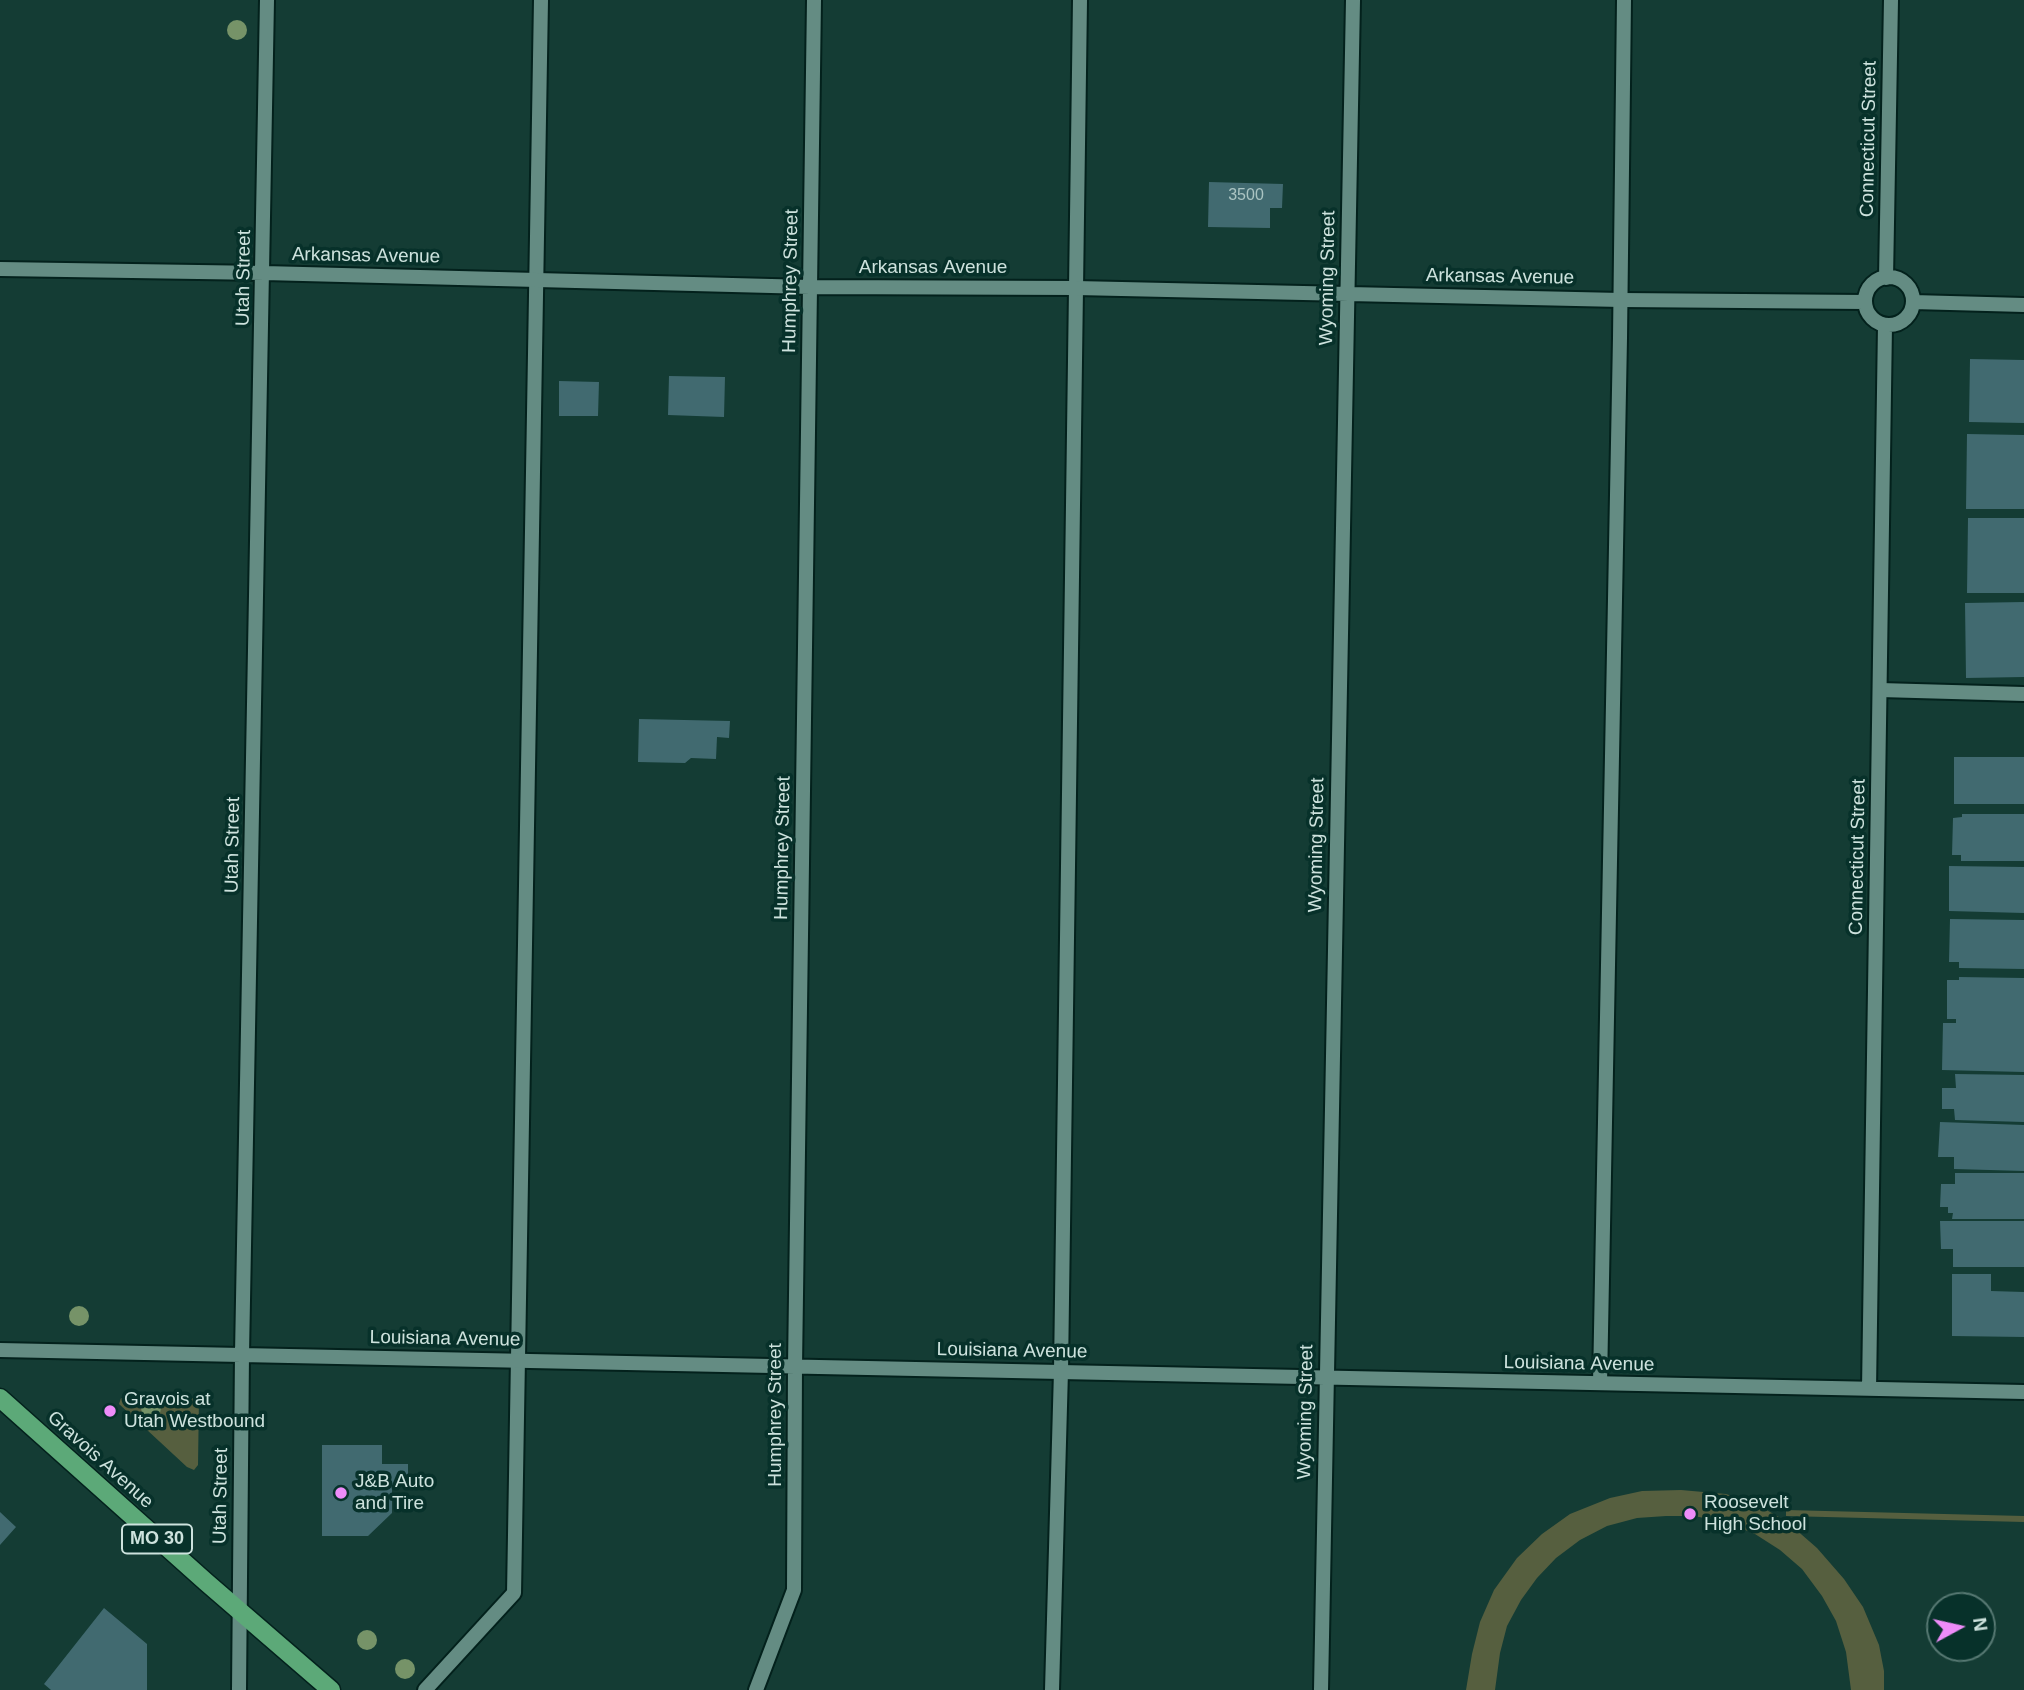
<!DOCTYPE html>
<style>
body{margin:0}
#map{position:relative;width:2024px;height:1690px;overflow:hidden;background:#143c34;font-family:Helvetica,sans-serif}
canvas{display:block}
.north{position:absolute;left:1926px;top:1592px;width:70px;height:70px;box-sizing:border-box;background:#07312a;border:2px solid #567872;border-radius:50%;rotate:82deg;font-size:19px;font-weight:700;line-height:28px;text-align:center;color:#cde2dd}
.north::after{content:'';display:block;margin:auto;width:24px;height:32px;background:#ee8cf9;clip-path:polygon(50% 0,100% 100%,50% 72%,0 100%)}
</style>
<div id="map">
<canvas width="2024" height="1690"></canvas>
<div class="north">N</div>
</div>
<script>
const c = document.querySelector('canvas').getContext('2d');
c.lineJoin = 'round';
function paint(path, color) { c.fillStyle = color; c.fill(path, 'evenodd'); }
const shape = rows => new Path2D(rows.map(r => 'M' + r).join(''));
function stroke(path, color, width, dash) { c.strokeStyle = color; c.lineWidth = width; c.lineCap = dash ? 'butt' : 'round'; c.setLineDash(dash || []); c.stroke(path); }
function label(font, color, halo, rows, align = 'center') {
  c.font = font + ' Helvetica,sans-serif'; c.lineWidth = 7; c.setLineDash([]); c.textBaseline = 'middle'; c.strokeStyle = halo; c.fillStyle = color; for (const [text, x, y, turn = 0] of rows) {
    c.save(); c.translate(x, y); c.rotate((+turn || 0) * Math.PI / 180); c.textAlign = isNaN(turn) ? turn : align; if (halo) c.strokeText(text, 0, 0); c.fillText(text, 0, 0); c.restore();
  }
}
paint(shape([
 [121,1398,199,1398,198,1465,194,1470,187,1467,119,1404],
 [1681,1490,1726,1494,1756,1504,1786,1521,1817,1548,1844,1579,1863,1607,1879,1645,1884,1671,1884,1690,1851,1690,1846,1652,1836,1621,1822,1596,1802,1569,1780,1550,1755,1534,1725,1522,1694,1516,1666,1516,1637,1518,1607,1526,1580,1540,1556,1558,1537,1578,1521,1600,1507,1626,1500,1653,1495,1690,1466,1690,1472,1654,1480,1622,1494,1590,1517,1558,1542,1534,1570,1514,1610,1498,1642,1491],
 [1786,1510,2024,1516,2024,1522,1786,1516]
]), '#565f3f');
paint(shape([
 [1209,182,1283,184,1282,208,1270,208,1270,228,1208,227],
 [1970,359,2024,360,2024,423,1969,422],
 [669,376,725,377,724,417,668,415],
 [559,381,599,382,598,416,559,416],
 [1967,434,2024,435,2024,509,1966,509],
 [1968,518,2024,518,2024,593,1967,593],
 [2024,602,2024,677,1966,678,1965,603],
 [639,719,730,721,729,738,717,737,716,759,691,758,685,763,638,762],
 [1954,757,2024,757,2024,804,1954,804],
 [1962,814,2024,814,2024,861,1961,861,1961,855,1952,855,1953,818,1962,817],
 [1949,866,2024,867,2024,913,1949,911],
 [1950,919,2024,920,2024,969,1959,968,1959,962,1949,962],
 [1959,977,2024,978,2024,1072,1942,1070,1943,1023,1956,1023,1956,1019,1947,1019,1947,980,1959,980],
 [1955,1074,2024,1075,2024,1122,1955,1120,1954,1109,1942,1109,1942,1088,1956,1088],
 [1940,1122,2024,1125,2024,1171,1954,1169,1954,1157,1938,1157],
 [1955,1173,2024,1173,2024,1219,1952,1219,1953,1213,1948,1213,1948,1207,1940,1207,1941,1184,1955,1184],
 [1940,1221,2024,1221,2024,1267,1953,1267,1953,1249,1941,1249],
 [1952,1274,1991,1274,1991,1291,2024,1292,2024,1337,1952,1336],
 [322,1445,382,1445,382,1464,408,1464,408,1486,392,1486,392,1513,368,1536,322,1536],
 [0,1512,16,1527,0,1545],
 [104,1608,147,1644,147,1690,51,1690,44,1684]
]), '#416a70');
const lane = shape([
 [1880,690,2024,694],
 [1600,1383,1620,338,1624,0],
 [425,1690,514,1593,541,0],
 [1052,1690,1061,1371,1080,0]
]);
const street = shape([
 [0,269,264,273,810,287,1076,288,1621,300,1865,302],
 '1865 301a24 24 0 1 1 48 0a24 24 0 1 1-48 0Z',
 [1886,278,1891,0],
 [1913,302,2024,305],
 [0,1350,2024,1392],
 [1869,1389,1885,325],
 [239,1690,242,1354,267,0],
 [756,1690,794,1590,795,1366,814,0],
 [1321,1690,1353,0]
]);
const primary = shape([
 [0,1398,206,1582,331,1690]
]);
stroke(lane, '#03211c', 18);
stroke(street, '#03211c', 18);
stroke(primary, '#03211c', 21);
stroke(lane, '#648c83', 14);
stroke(street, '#648c83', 14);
stroke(primary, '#5ca978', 18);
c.fillStyle = '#769368';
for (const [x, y] of [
 [237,30],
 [79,1316],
 [151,1408],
 [367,1640],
 [405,1669]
]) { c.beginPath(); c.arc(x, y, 10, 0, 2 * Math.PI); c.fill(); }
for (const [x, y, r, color] of [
 [110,1411,7,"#ee8cf9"],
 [341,1493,7,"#ee8cf9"],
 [1690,1514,7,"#ee8cf9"]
]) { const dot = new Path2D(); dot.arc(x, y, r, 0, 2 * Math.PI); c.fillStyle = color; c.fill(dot); stroke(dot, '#07312a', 2.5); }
label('16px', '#aac4c2', null, [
 ["3500",1246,196]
]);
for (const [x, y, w] of [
 [157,1539,70]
]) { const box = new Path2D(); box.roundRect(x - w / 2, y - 14.5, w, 29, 5); c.fillStyle = '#07312a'; c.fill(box); stroke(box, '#cde2dd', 2); }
label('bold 18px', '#cde2dd', null, [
 ["MO 30",157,1539]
]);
label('19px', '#cde2dd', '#07312a', [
 ["Connecticut Street",1869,139,-89],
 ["Arkansas Avenue",366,256,1],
 ["Arkansas Avenue",933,268],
 ["Arkansas Avenue",1500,277,1],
 ["Utah Street",244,278,-89],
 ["Wyoming Street",1328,278,-89],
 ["Humphrey Street",791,281,-89],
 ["Utah Street",233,845,-89],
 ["Wyoming Street",1317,845,-89],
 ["Humphrey Street",783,848,-89],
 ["Connecticut Street",1858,857,-89],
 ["Louisiana Avenue",445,1339,1],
 ["Louisiana Avenue",1012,1351,1],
 ["Louisiana Avenue",1579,1364,1],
 ["Wyoming Street",1306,1412,-89],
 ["Humphrey Street",776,1415,-90],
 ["Gravois Avenue",100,1460,42],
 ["Utah Street",221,1496,-89]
]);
label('19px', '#cde2dd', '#07312a', [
 ["Gravois at",124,1400],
 ["Utah Westbound",124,1422],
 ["J&B Auto",355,1482],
 ["and Tire",355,1504],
 ["Roosevelt",1704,1503],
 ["High School",1704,1525]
], 'left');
</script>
